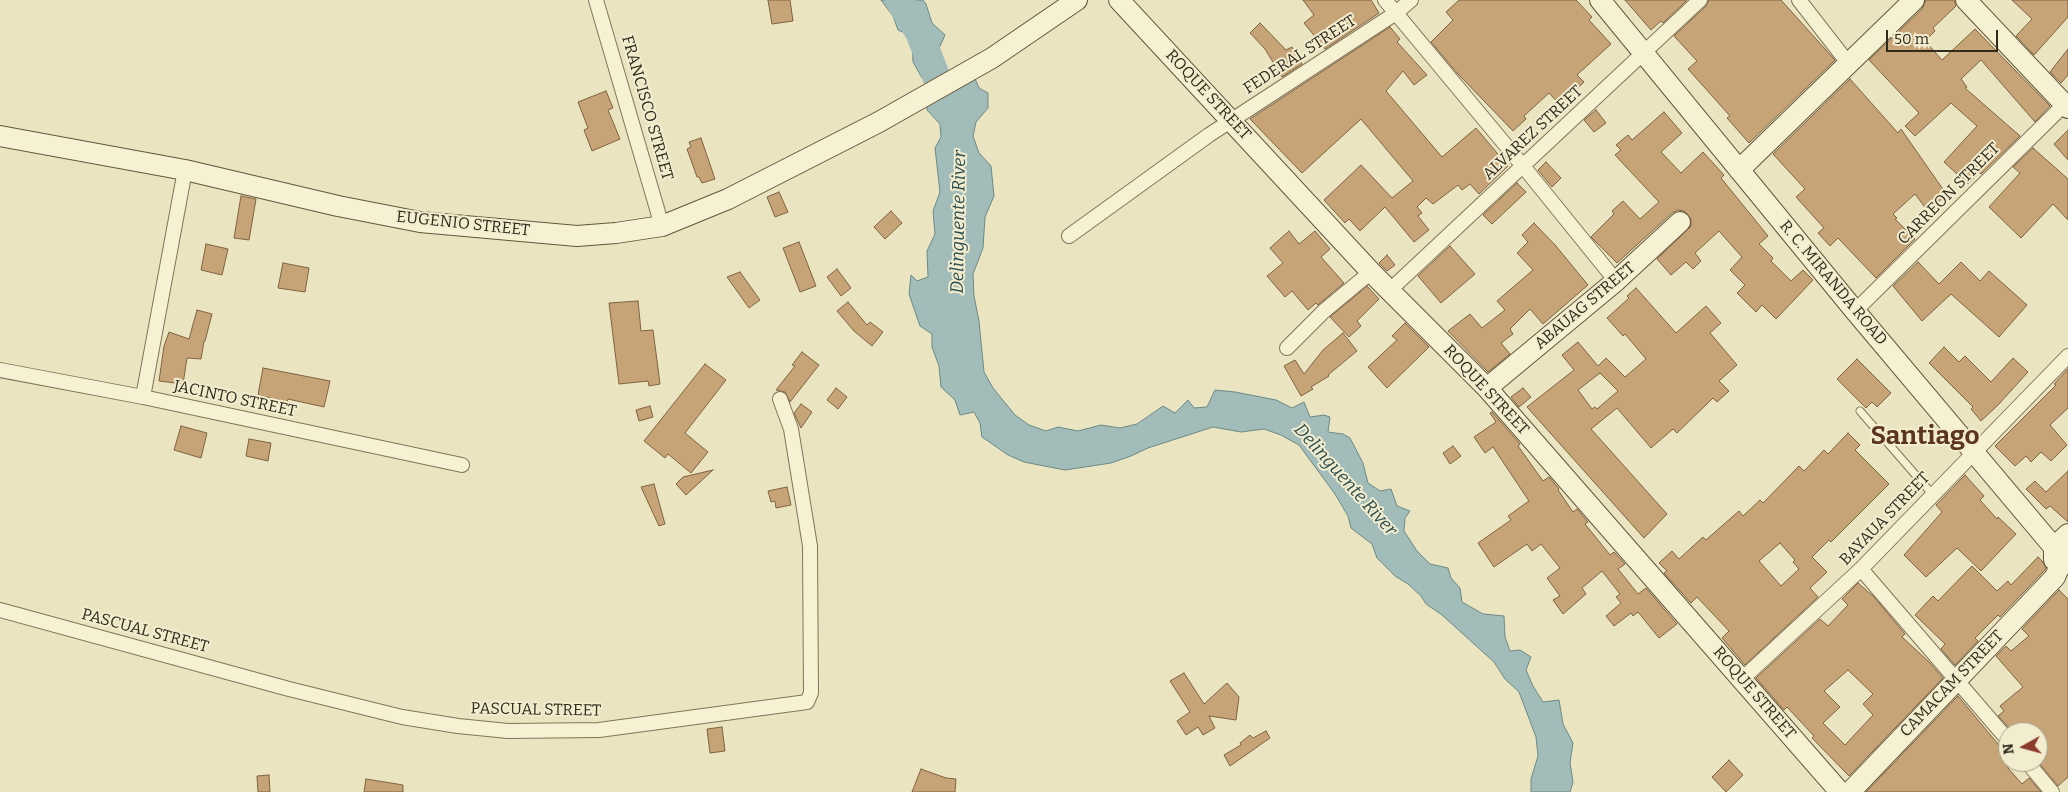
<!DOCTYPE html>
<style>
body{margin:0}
#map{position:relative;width:2068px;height:792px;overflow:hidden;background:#eae4c0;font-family:Bitter,serif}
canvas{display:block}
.north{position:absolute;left:1998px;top:722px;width:50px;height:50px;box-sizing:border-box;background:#f2edcf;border:1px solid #a59f88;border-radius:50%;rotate:263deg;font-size:14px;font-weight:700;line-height:20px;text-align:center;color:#322a1d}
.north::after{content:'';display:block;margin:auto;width:18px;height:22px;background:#8c3b2d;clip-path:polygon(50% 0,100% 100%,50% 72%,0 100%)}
.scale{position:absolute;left:1886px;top:30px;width:112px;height:22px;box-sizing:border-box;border:2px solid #322a1d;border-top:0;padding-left:6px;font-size:15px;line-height:18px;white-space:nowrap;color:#322a1d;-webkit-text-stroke:4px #f2edcf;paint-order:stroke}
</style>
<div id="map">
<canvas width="2068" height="792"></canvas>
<div class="north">N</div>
<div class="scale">50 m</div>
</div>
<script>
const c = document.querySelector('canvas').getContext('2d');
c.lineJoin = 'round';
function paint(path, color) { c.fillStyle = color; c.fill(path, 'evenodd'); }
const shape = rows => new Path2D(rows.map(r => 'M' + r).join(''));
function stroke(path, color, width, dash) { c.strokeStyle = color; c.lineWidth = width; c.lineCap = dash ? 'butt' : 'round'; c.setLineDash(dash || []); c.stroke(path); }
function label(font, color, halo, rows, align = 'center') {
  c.font = font + ' Bitter,serif'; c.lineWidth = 4; c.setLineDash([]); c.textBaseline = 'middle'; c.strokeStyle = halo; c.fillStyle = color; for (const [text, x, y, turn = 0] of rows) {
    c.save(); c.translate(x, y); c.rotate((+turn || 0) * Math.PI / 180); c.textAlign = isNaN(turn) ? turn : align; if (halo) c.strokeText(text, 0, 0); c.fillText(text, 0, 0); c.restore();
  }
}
const water = shape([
 [881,0,923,0,926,4,932,23,945,35,937,53,941,67,922,78,913,62,912,36,898,30,893,16,881,0],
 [973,74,979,88,988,93,988,108,976,122,973,136,979,153,991,166,994,196,985,217,983,248,973,274,974,296,979,321,984,372,993,388,1015,415,1029,425,1046,431,1058,427,1078,431,1101,425,1120,428,1137,424,1163,406,1175,413,1188,400,1194,408,1207,407,1215,390,1235,392,1276,400,1292,408,1304,402,1310,417,1324,415,1330,417,1328,432,1343,434,1350,438,1363,463,1368,483,1380,491,1391,489,1397,506,1410,511,1405,518,1404,531,1417,551,1430,564,1448,568,1451,578,1460,588,1462,602,1483,614,1504,616,1505,637,1510,651,1520,650,1531,657,1526,670,1533,686,1543,702,1559,700,1563,724,1573,743,1570,763,1573,782,1570,792,1531,792,1531,779,1538,756,1536,737,1519,692,1505,679,1494,662,1442,615,1426,604,1421,596,1408,584,1395,576,1377,558,1372,544,1351,528,1348,516,1335,494,1299,445,1281,435,1264,429,1241,432,1213,427,1148,448,1131,456,1111,463,1065,470,1024,462,1008,455,982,437,980,423,974,412,960,415,955,400,941,387,939,366,932,347,932,334,920,326,909,294,911,275,917,281,928,277,927,251,935,234,933,211,940,192,935,148,941,137,940,124,927,110,926,90,973,74]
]);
paint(water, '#a2bcb9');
stroke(water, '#6b8986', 1);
stroke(shape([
 [899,0,919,32,950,112]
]), '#a2bcb9', 28);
const building = shape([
 [768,0,790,0,793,21,772,24,768,0],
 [1303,0,1371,0,1379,13,1325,49,1304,23,1314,15,1303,0],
 [1459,0,1576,0,1592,17,1589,20,1611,44,1577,75,1584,82,1560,105,1549,93,1524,116,1526,119,1513,131,1458,74,1431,42,1453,20,1446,12,1459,0],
 [1625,0,1687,0,1663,23,1661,21,1651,30,1625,0],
 [1709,0,1781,0,1835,60,1749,143,1727,118,1730,116,1688,69,1697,61,1674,36,1706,6,1709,0],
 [1926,0,1954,0,1956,6,1933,28,1935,31,1925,41,1942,60,1975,29,2050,106,2035,122,1981,60,1961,79,1967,87,1965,88,2020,136,1981,174,1979,172,1968,184,1944,162,1977,126,1951,103,1915,136,1905,126,1919,113,1869,60,1922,9,1926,0],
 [2012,0,2068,0,2068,17,2034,55,2016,36,2032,19,2012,0],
 [1260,23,1286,50,1292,47,1302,64,1282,77,1265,49,1250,33,1260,23],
 [1390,27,1400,39,1397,42,1427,75,1414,85,1403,71,1386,91,1442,157,1476,128,1508,166,1479,194,1470,184,1462,190,1458,185,1433,204,1426,198,1417,207,1422,213,1418,216,1429,230,1414,242,1385,207,1360,231,1349,219,1345,223,1324,200,1361,165,1392,198,1413,181,1361,119,1302,173,1250,119,1390,27],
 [2068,49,2068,75,2061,83,2050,72,2068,49],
 [1850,79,1898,133,1901,129,1947,195,1927,210,1915,194,1893,214,1897,218,1895,219,1915,239,1876,278,1838,238,1830,246,1818,233,1824,228,1796,197,1805,189,1773,154,1850,79],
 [606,91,613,108,608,110,620,139,592,151,584,130,588,128,578,102,606,91],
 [1596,110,1606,123,1594,132,1584,120,1596,110],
 [1664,112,1682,133,1661,152,1681,173,1703,152,1724,175,1721,178,1768,236,1759,244,1773,258,1771,261,1791,281,1803,270,1813,280,1776,319,1762,305,1756,312,1737,293,1745,285,1730,270,1742,257,1719,231,1695,253,1701,261,1693,269,1686,262,1671,275,1657,259,1691,226,1691,219,1684,211,1678,210,1672,213,1617,263,1591,237,1614,214,1612,211,1623,201,1640,219,1659,202,1615,155,1621,150,1616,145,1628,135,1632,140,1664,112],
 [2068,130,2068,160,2054,144,2068,130],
 [701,138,715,179,702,183,699,177,697,177,687,149,691,147,689,142,701,138],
 [2033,148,2068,179,2068,220,2053,204,2021,238,1989,207,2020,173,2013,167,2033,148],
 [1546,162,1561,178,1552,187,1538,170,1546,162],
 [1517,183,1526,192,1492,224,1483,215,1517,183],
 [779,192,788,212,775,217,767,197,779,192],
 [241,196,256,199,249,240,234,238,241,196],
 [891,211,902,223,885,239,874,227,891,211],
 [1534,223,1556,246,1588,285,1543,324,1530,309,1510,329,1513,334,1501,343,1510,354,1488,372,1448,331,1470,314,1482,328,1505,310,1497,301,1533,270,1517,253,1528,242,1522,235,1534,223],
 [1289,231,1299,244,1315,231,1330,249,1321,257,1344,283,1318,305,1316,303,1308,310,1292,291,1285,297,1267,276,1283,263,1270,248,1289,231],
 [799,242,816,286,800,292,783,248,799,242],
 [206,244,228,249,222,275,201,270,206,244],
 [1450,246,1475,274,1441,303,1418,276,1450,246],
 [1387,255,1395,265,1387,271,1379,263,1387,255],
 [1918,262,1939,284,1961,262,1980,281,1989,271,2027,305,1999,337,1951,294,1922,321,1893,286,1918,262],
 [283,263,309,268,305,292,278,288,283,263],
 [837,269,851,288,841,296,827,277,837,269],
 [740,272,760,300,749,308,727,277,740,272],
 [1367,286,1379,299,1357,321,1361,326,1349,337,1330,317,1367,286],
 [1636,288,1676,333,1706,306,1721,323,1710,333,1737,365,1719,381,1729,391,1717,402,1713,398,1677,433,1673,429,1651,448,1617,408,1591,429,1667,514,1644,538,1527,407,1574,370,1562,355,1578,342,1598,366,1606,358,1625,377,1646,359,1625,334,1623,336,1607,318,1629,298,1627,296,1636,288],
 [1600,373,1618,391,1597,409,1595,407,1592,409,1578,390,1600,373],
 [638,301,641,331,653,330,660,384,649,386,648,381,619,384,609,303,638,301],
 [848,302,867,325,870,322,883,332,872,346,854,331,837,311,848,302],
 [197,310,212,314,205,341,204,341,201,359,187,358,183,384,159,381,164,346,169,332,189,339,197,310],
 [1405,323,1429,347,1387,388,1368,367,1397,340,1392,336,1405,323],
 [1343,333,1357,351,1328,375,1329,376,1311,387,1313,389,1301,396,1284,366,1295,360,1304,374,1323,350,1343,333],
 [1944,347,1959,362,1965,356,1991,382,2013,358,2028,372,1998,405,1981,421,1971,409,1973,407,1929,363,1944,347],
 [802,352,819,365,790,402,785,392,776,390,795,366,792,365,802,352],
 [1857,359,1891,393,1877,407,1872,402,1866,408,1837,379,1857,359],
 [705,364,726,380,685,433,708,452,691,473,668,454,665,458,644,441,705,364],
 [263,368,330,381,324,407,288,399,287,402,258,395,263,368],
 [2068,369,2068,408,2050,425,2067,445,2051,461,2041,452,2031,462,2026,456,2015,466,1995,446,2056,385,2054,384,2068,369],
 [836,388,847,397,838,409,827,400,836,388],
 [1523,388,1531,397,1519,407,1511,397,1523,388],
 [801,404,812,412,801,428,794,413,801,404],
 [650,406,653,417,639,421,636,410,650,406],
 [1492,412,1520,444,1518,446,1543,481,1549,477,1559,489,1558,490,1573,512,1577,509,1588,522,1585,524,1610,555,1614,552,1625,564,1618,569,1638,594,1646,588,1677,624,1659,638,1638,612,1633,616,1631,613,1614,626,1606,616,1621,603,1616,597,1620,594,1602,571,1582,588,1586,594,1563,614,1553,600,1560,596,1547,578,1560,568,1541,544,1532,551,1527,544,1494,567,1478,543,1511,520,1508,516,1529,501,1493,447,1485,453,1474,437,1496,422,1490,413,1492,412],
 [181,426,207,433,201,458,174,450,181,426],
 [1848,433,1860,445,1855,450,1889,484,1831,542,1829,540,1812,557,1827,572,1810,588,1818,597,1745,665,1722,638,1729,631,1697,597,1691,603,1664,573,1667,571,1659,563,1672,551,1679,559,1703,537,1706,540,1739,511,1743,516,1760,500,1763,503,1799,466,1804,471,1824,450,1828,454,1848,433],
 [1780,543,1795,560,1793,562,1799,569,1781,586,1759,561,1780,543],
 [249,439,271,443,268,461,246,456,249,439],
 [1453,446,1461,456,1450,464,1443,453,1453,446],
 [713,470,686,495,676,484,683,477,713,470],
 [2068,471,2068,522,2050,506,2046,509,2026,489,2035,481,2046,492,2068,471],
 [1965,475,1984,496,1980,500,1997,519,1998,517,2016,534,1981,571,1957,548,1926,577,1904,555,1942,512,1936,505,1965,475],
 [654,484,665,524,659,526,641,487,654,484],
 [787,487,791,505,776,508,775,501,771,502,768,491,787,487],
 [2038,557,2042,561,2046,568,2045,570,2000,617,1998,615,1975,638,1978,641,1955,665,1941,649,1945,644,1915,615,1933,596,1938,601,1972,566,1997,591,2008,581,2011,585,2038,557],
 [1858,583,1874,597,1905,634,1902,637,1929,662,1943,678,1849,776,1812,738,1814,736,1787,707,1784,710,1756,678,1820,619,1828,626,1848,605,1842,599,1858,583],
 [1848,670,1873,694,1863,704,1873,715,1845,745,1823,723,1840,707,1824,691,1848,670],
 [2059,590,2068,599,2068,777,2058,786,2038,762,2038,732,2013,732,1998,716,2004,711,2000,706,2023,687,1996,656,2006,646,2011,651,2029,636,2022,629,2059,590],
 [1184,673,1204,704,1227,683,1239,697,1236,720,1209,716,1215,728,1203,735,1198,727,1186,735,1177,721,1190,712,1170,681,1184,673],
 [1958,696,2008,756,2008,768,2022,784,2029,778,2041,792,1866,792,1958,696],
 [722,727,725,751,710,753,707,729,722,727],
 [1266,731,1270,738,1230,766,1224,755,1241,745,1240,743,1250,735,1253,738,1266,731],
 [1729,760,1743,775,1726,792,1712,777,1729,760],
 [921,769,946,778,956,779,955,792,912,792,921,769],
 [269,775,270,792,258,792,257,776,269,775],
 [366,779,403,785,403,792,364,792,366,779]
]);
paint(building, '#c6a478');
stroke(building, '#7f6341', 1);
const lane = shape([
 [1860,411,1933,495]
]);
const street = shape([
 [596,0,662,226],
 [1385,0,1523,166,1616,281],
 [1799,0,1848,63],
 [1069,236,1209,135,1396,13,1411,0],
 [1389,291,1700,0],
 [1855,311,2068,101],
 [1287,348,1324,311,1371,272],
 [0,370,143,397,462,465],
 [143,397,185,170],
 [1861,569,2008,740],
 [0,610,289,689,402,717,458,726,508,731,599,730,807,702,811,693,810,546,791,429,780,399],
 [1742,679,1861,569,2068,356],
 [2027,762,2052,792]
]);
const secondary = shape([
 [1119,0,1371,272,1487,388,1840,792],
 [1600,0,1855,311,2068,564],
 [1966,0,2068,108],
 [0,136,185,170,338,206,420,222,577,236,616,233,662,226,728,199,879,122,992,58,1077,0],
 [1739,170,1914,0],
 [1487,388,1616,281,1680,222],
 [2054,560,2054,547,2068,534],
 [1850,792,2055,577,2063,558,2068,553]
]);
stroke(lane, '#827559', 9);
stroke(street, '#827559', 16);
stroke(secondary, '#63563c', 22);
stroke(lane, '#f6f1d2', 7);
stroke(street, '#f6f1d2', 14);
stroke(secondary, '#f6f1d2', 20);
label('16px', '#322a1d', '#f2edcf', [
 ["FEDERAL STREET",1300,55,-33],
 ["ROQUE STREET",1208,95,47],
 ["FRANCISCO STREET",647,108,74],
 ["ALVAREZ STREET",1533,133,-43],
 ["CARREON STREET",1949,194,-45],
 ["EUGENIO STREET",463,224,6],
 ["R. C. MIRANDA ROAD",1833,283,50],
 ["ABAUAG STREET",1585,306,-40],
 ["ROQUE STREET",1486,390,47],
 ["JACINTO STREET",235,399,12],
 ["BAYAUA STREET",1885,519,-46],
 ["PASCUAL STREET",145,631,15],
 ["CAMACAM STREET",1952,684,-46],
 ["ROQUE STREET",1754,693,49],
 ["PASCUAL STREET",536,710,1]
]);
label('italic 18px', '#2d4e51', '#f2edcf', [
 ["Delinguente River",959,222,-89],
 ["Delinguente River",1345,480,48]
]);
label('bold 26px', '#5c351f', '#f2edcf', [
 ["Santiago",1925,437]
]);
</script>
